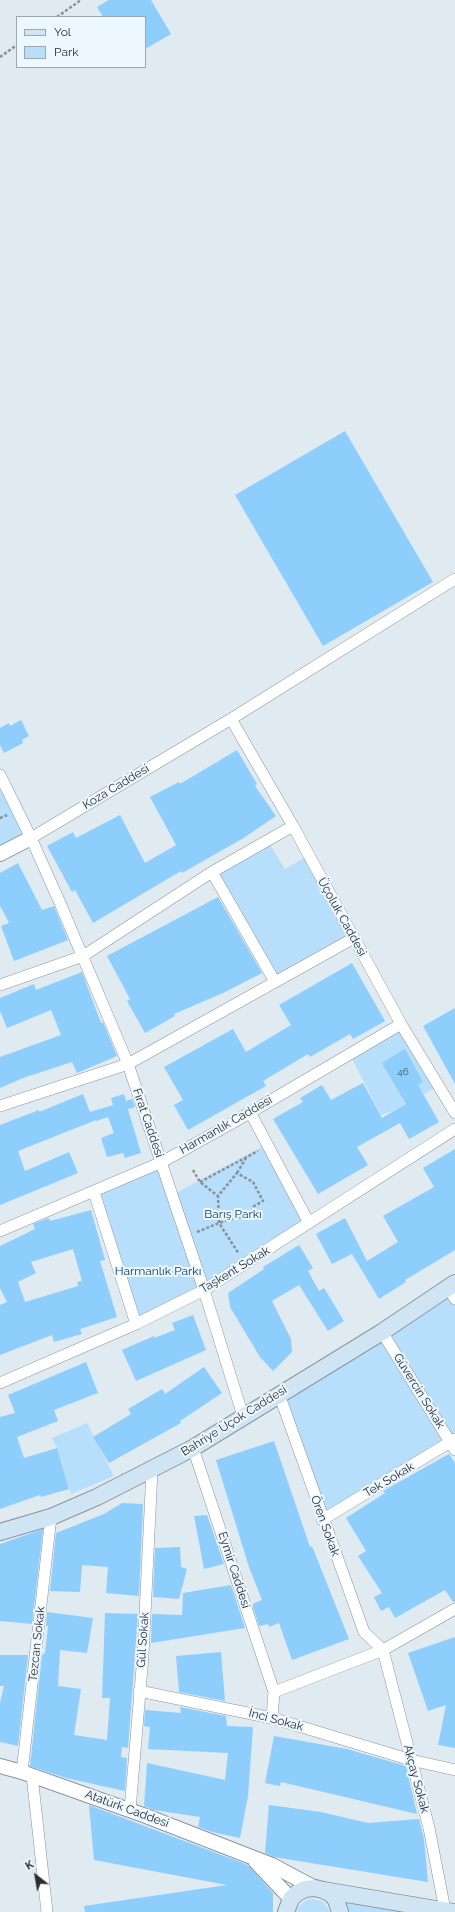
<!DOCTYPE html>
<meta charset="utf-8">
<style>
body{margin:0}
#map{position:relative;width:455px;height:1912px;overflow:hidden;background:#e0eaf1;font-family:Raleway,sans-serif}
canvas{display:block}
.legend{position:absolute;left:16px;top:16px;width:130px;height:52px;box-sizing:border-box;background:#edf7ff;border:1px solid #9fa7ac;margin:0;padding:5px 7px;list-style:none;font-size:12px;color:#2a2e30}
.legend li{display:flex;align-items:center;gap:8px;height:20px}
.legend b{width:20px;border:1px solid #9fa7ac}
.north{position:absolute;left:16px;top:1856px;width:40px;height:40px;-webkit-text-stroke:3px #edf7ff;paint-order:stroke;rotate:329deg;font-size:11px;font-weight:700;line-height:16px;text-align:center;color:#2a2e30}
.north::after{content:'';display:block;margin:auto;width:14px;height:18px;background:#2a2e30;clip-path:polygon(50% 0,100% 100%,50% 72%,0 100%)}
</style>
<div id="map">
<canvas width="455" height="1912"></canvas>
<ul class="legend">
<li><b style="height:5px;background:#cfe5f4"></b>Yol</li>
<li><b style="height:11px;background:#b7defa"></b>Park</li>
</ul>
<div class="north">K</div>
</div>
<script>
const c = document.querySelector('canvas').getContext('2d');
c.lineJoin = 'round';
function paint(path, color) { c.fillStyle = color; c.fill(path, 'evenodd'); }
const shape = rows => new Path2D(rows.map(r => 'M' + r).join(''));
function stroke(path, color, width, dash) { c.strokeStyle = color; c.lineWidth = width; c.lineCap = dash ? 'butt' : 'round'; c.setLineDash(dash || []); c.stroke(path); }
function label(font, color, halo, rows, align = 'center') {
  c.font = font + ' Raleway,sans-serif'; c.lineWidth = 4; c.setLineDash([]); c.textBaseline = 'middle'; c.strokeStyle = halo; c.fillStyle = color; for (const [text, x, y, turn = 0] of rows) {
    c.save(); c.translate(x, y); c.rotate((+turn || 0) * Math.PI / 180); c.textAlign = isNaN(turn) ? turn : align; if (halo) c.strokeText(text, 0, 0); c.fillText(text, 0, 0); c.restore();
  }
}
paint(shape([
 [0,778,29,837,0,852],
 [267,840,285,869,309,855,354,938,275,982,212,872],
 [401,1024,439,1086,393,1111,381,1115,349,1053],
 [265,1145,305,1221,206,1285,176,1193],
 [159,1166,201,1289,137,1320,98,1193],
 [455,1283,455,1439,322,1520,279,1394],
 [87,1423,114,1476,71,1494,57,1448,52,1438],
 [340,1893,453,1912,340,1912],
 [308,1899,314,1899,324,1902,330,1912,296,1912,299,1906]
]), '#b7defa');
paint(shape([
 [109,0,151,0,171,34,145,49,145,17,103,17,97,7],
 [345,431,433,582,323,646,235,495],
 [21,720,29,736,22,740,23,743,4,753,0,745,0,728,9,723,10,726],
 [237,750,257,784,255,786,276,816,242,839,182,873,181,871,93,923,75,890,72,892,47,846,73,832,76,838,120,815,145,863,176,845,150,797,179,782,180,784],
 [18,863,42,910,54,906,68,940,14,961,1,926,9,923,0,906,0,873],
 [218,897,262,973,223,993,174,1014,175,1016,145,1033,127,1001,130,999,107,956],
 [352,963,385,1021,353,1039,350,1034,310,1057,308,1054,263,1081,266,1086,188,1130,174,1105,183,1100,164,1067,233,1029,246,1052,291,1025,279,1005],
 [82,972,101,1023,103,1022,117,1056,77,1073,72,1062,23,1078,0,1088,0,1057,61,1035,51,1010,7,1028,0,1011,0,998,34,984,36,990],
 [455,1008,455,1084,423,1026],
 [405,1049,423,1082,418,1085,439,1122,409,1139,400,1123,357,1147,368,1165,318,1194,273,1119,303,1102,300,1098,322,1085,331,1100,363,1083,382,1118,406,1104,382,1063],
 [83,1094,90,1112,113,1105,111,1098,124,1094,126,1101,132,1099,135,1107,128,1109,141,1153,125,1158,123,1153,107,1157,101,1138,114,1133,108,1117,96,1121,96,1120,18,1151,25,1171,69,1152,78,1173,0,1205,0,1125,39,1110,39,1112],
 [455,1149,455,1250,405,1280,406,1282,379,1299,352,1254,332,1264,316,1234,345,1218,367,1261,398,1242,383,1216,434,1187,423,1168],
 [91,1210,105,1260,100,1261,117,1317,80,1329,82,1334,54,1342,52,1335,0,1355,0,1305,7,1302,0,1288,0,1246,35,1229,33,1224,46,1219,49,1218,50,1221],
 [73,1249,82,1281,77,1282,78,1286,25,1302,18,1282,36,1273,31,1262],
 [299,1245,313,1268,308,1271,319,1291,324,1288,344,1321,328,1331,299,1285,272,1301,291,1339,292,1352,273,1371,260,1357,230,1307,228,1293,264,1269,263,1267],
 [193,1315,206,1350,136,1381,122,1350,154,1336,154,1338,175,1330,172,1323],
 [86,1362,98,1393,54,1410,58,1421,17,1437,24,1458,57,1448,69,1489,41,1497,40,1495,0,1509,0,1417,15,1413,8,1395],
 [204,1367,222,1393,180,1421,181,1423,109,1463,93,1437,131,1414,128,1409,162,1389,165,1394],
 [274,1441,310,1547,312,1546,349,1639,292,1660,279,1623,269,1627,268,1624,259,1626,252,1604,262,1600,249,1567,216,1460],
 [449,1454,455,1463,455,1602,453,1602,445,1590,395,1618,389,1607,381,1611,374,1597,382,1593,358,1556,366,1551,346,1518,385,1493,383,1491],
 [122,1503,143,1504,139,1596,106,1593,108,1567,82,1565,80,1592,50,1591,56,1533,104,1514],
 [207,1515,224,1564,204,1569,194,1516],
 [43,1529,32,1624,0,1621,0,1544],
 [180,1547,181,1567,187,1569,179,1599,153,1597,155,1548],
 [231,1585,245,1628,151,1643,152,1614,182,1615,183,1593],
 [47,1612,93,1618,87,1653,60,1650,58,1686,81,1689,74,1735,107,1740,110,1698,102,1698,105,1613,138,1614,128,1748,122,1747,121,1757,127,1758,125,1791,66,1778,30,1766,42,1655,45,1653,48,1626,46,1626],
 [455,1637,455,1748,438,1745,446,1705,428,1711,408,1653],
 [221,1652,225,1701,179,1692,176,1656],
 [0,1655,28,1655,18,1746,0,1742,0,1703,4,1686,0,1686],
 [180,1707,226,1716,227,1726,253,1727,248,1796,240,1838,212,1832,198,1827,200,1817,154,1810,144,1806,147,1763,225,1780,228,1753,148,1749,150,1727,144,1726,145,1710,181,1713],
 [274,1736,347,1749,406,1766,417,1814,281,1782,280,1786,265,1783],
 [89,1805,248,1865,273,1893,273,1912,85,1912,84,1906,227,1885,94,1860],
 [269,1805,321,1812,368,1823,419,1819,424,1839,428,1882,274,1857,265,1853]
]), '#8dcefc');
const minor = shape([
 [231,719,293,826,401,1024,455,1113],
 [0,775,31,838,60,903,128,1064,204,1290,243,1416],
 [31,838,231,719,455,579],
 [212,872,275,982],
 [0,985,83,956,212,872,293,826],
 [0,1106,128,1064,354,938],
 [250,1112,309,1223],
 [94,1192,136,1324],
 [0,1231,162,1162,234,1122,401,1024],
 [448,1287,455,1299],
 [382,1332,455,1450],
 [0,1383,136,1324,204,1290,455,1129],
 [279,1394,364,1632,383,1650,429,1828,445,1910],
 [193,1448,274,1692,383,1650,455,1609],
 [322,1520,455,1439],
 [139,1691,272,1718,411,1760,455,1770],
 [272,1718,274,1692],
 [22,1772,51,1517],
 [32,1775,47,1912],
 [130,1810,143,1656,152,1470]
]);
const tertiary = shape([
 [0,854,31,838],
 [0,1766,22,1772,146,1816,272,1865,315,1888],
 [256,1862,291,1899]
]);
const secondary = shape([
 [0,1532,51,1517,97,1497,193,1448,382,1332,455,1283],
 [323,1890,453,1912],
 [286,1912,291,1899,297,1893,305,1889,315,1888,323,1890,331,1894,336,1900,340,1912]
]);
stroke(minor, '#8c959c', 12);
stroke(tertiary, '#8c959c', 16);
stroke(secondary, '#8c959c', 18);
stroke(shape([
 [57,17,81,0],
 [0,57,17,45],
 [0,818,7,815],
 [193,1170,200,1182,218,1196],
 [237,1173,246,1158],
 [200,1182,258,1151],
 [197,1232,219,1223,238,1217,247,1217,252,1212,254,1206,263,1201,253,1182,237,1173,218,1196,219,1223,239,1254]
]), '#8a9196', 2.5, [3, 2]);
stroke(minor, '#fff', 11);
stroke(tertiary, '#fff', 14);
stroke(secondary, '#cfe5f4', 16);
label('10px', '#435663', null, [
 ["46",403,1072]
]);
label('12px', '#2a2e30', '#edf7ff', [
 ["Koza Caddesi",116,787,-31],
 ["Üçoluk Caddesi",342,917,61],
 ["Fırat Caddesi",148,1123,71],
 ["Harmanlık Caddesi",226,1125,-30],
 ["Taşkent Sokak",235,1270,-31],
 ["Güvercin Sokak",419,1391,58],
 ["Bahriye Üçok Caddesi",234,1421,-32],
 ["Tek Sokak",389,1480,-31],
 ["Ören Sokak",325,1526,70],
 ["Eymir Caddesi",234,1570,72],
 ["Gül Sokak",143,1640,-86],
 ["Tezcan Sokak",37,1644,-84],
 ["İnci Sokak",276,1720,15],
 ["Akçay Sokak",416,1779,75],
 ["Atatürk Caddesi",127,1809,20]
]);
label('12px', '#053b59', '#edf7ff', [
 ["Barış Parkı",233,1214],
 ["Harmanlık Parkı",158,1271]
]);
</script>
